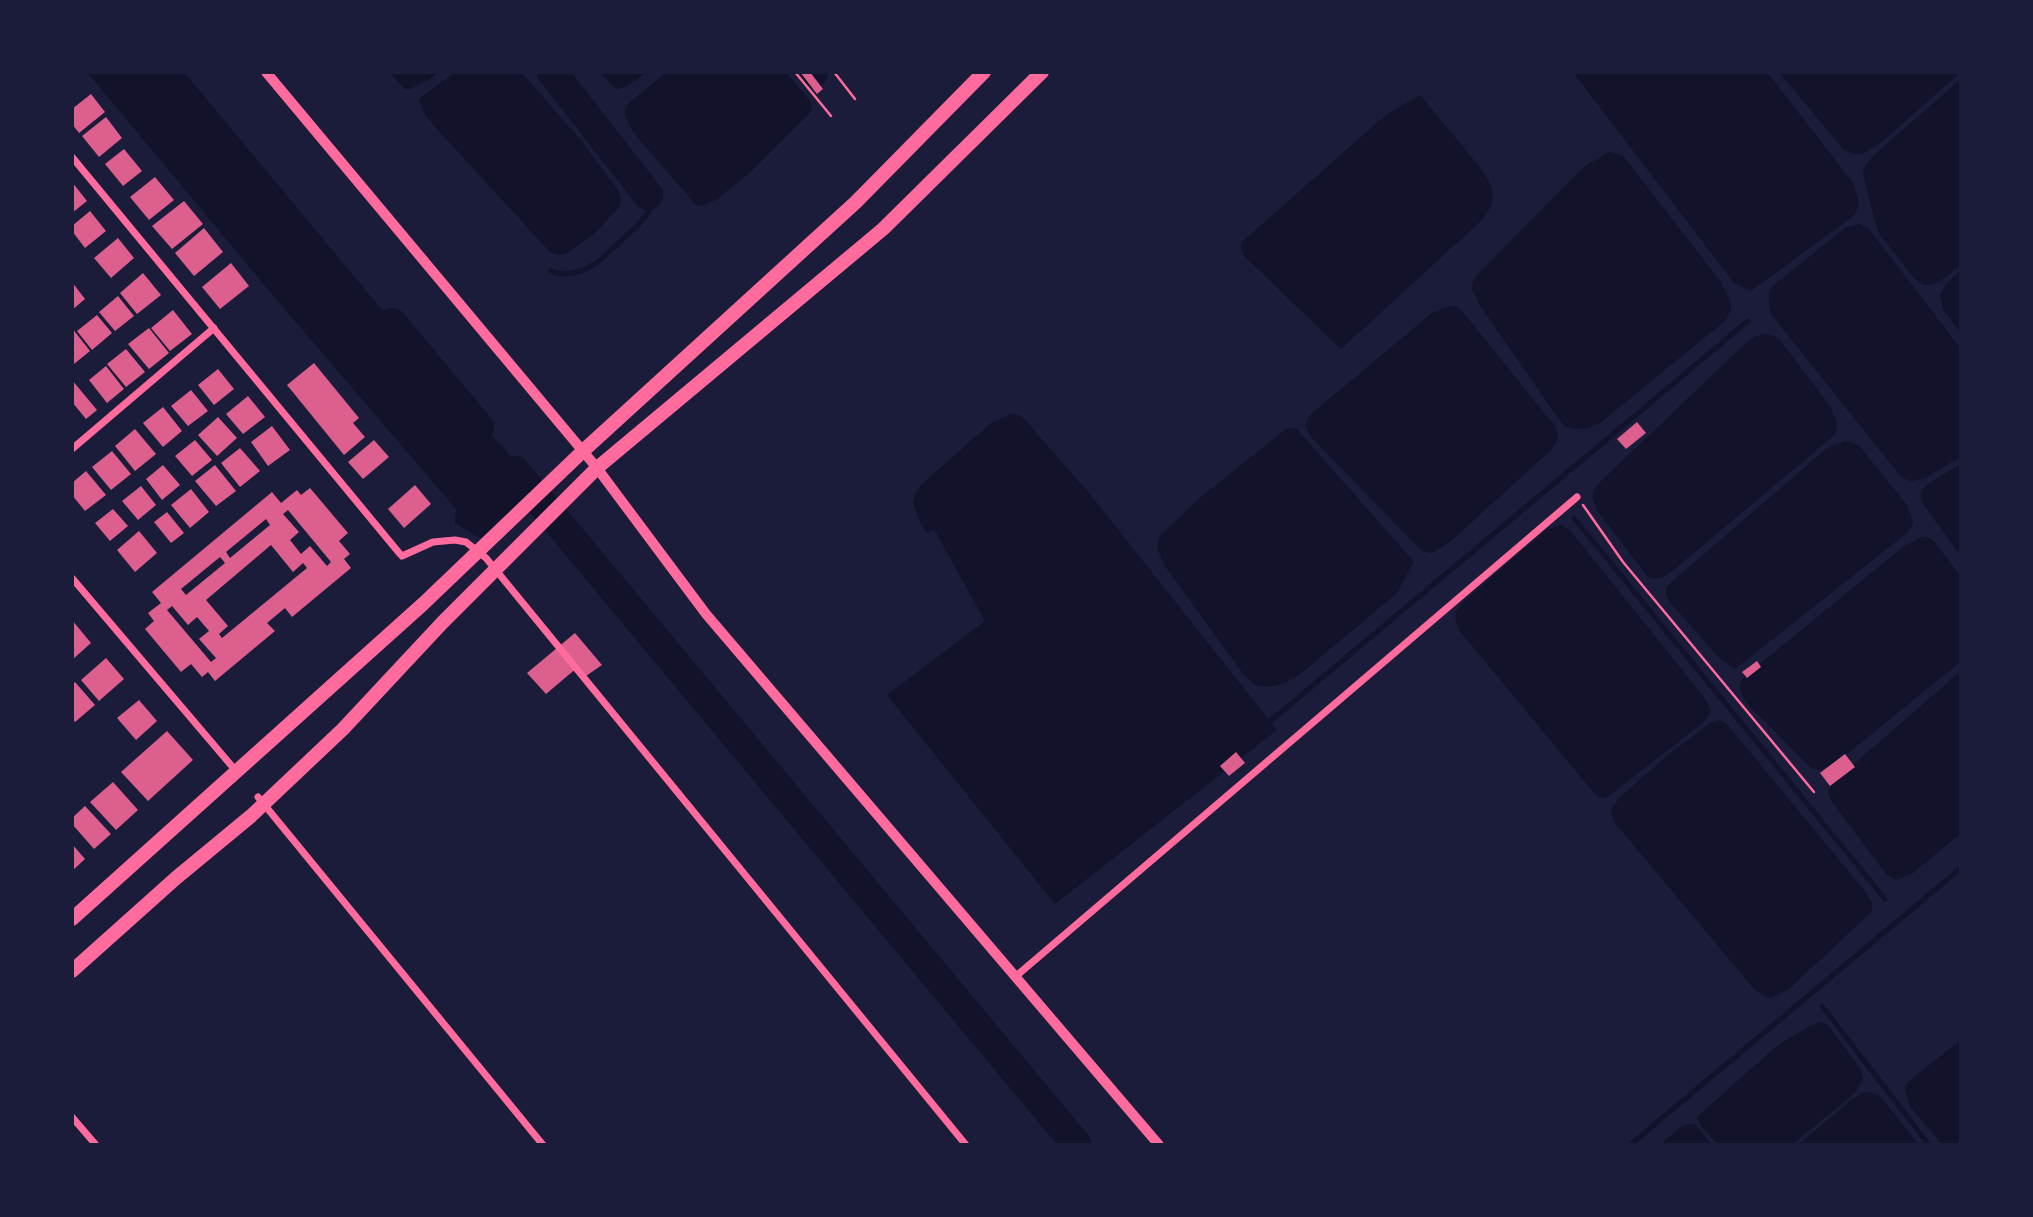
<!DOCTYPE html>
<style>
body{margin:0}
#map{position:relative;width:2033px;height:1217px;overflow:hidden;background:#1b1b3a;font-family:Lato,sans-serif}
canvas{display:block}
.frame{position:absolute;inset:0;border:74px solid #1b1b3a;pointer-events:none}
</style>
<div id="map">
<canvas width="2033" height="1217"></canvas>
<div class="frame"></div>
</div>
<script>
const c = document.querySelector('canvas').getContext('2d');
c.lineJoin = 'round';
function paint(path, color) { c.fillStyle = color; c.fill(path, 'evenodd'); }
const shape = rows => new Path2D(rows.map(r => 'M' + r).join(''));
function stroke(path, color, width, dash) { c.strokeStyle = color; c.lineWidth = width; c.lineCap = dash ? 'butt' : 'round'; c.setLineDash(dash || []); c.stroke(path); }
paint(shape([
 [87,72,184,72,417,352,420,363,504,448,539,495,490,544,455,523,456,509,276,299],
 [389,72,439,72,429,80,410,89,405,89],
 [456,72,521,72,580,139,618,190,621,199,619,208,593,235,565,254,558,255,550,252,427,118,419,101,422,96],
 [599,72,646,72,637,80,622,88,616,89],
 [667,72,786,72,810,101,812,107,810,113,748,174,717,199,702,206,696,205,633,132,625,116,625,109,630,102],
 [1573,72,1767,72,1853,183,1859,202,1857,210,1852,217,1751,291,1734,283],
 [1779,72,1961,72,1878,145,1861,154,1853,154,1843,149],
 [1961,79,1961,265,1940,281,1931,285,1923,285,1915,279,1879,234,1875,222,1863,173,1866,165,1873,156],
 [1420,95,1478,165,1489,181,1493,193,1491,206,1482,220,1341,349,1244,256,1241,246,1243,241,1387,114],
 [1609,152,1617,154,1624,157,1721,282,1731,303,1731,311,1726,320,1600,423,1585,429,1572,429,1564,425,1556,415,1481,307,1472,289,1473,281,1478,274,1585,166],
 [1859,224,1869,229,1961,349,1961,457,1923,479,1911,481,1902,478,1771,314,1769,307,1769,292,1773,286,1845,228],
 [1961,270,1961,333,1944,311,1940,295,1947,283],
 [1449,306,1457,307,1463,312,1549,419,1556,428,1558,435,1557,441,1552,449,1450,542,1432,553,1425,552,1419,548,1311,437,1305,425,1310,415,1432,313],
 [1765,334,1772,335,1780,340,1830,406,1837,423,1836,432,1830,439,1672,571,1663,577,1654,579,1648,577,1598,512,1592,497,1595,489,1601,481,1747,342,1756,336],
 [1011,414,1019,415,1025,420,1089,493,1277,730,1055,904,887,695,985,621,934,529,927,533,920,522,913,503,915,494,921,485,991,423],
 [1296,428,1414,562,1396,594,1299,675,1283,684,1268,687,1255,685,1244,675,1165,566,1157,548,1158,541,1162,534,1201,497,1286,429],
 [1844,441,1852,442,1860,447,1907,505,1913,521,1912,526,1907,533,1735,669,1719,658,1669,601,1666,595,1666,587,1826,449],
 [1961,464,1961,556,1925,507,1920,495,1922,490,1928,484],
 [1561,525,1570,530,1703,696,1711,710,1705,721,1610,795,1604,798,1599,797,1594,793,1459,630,1456,622,1455,614,1464,601,1546,530],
 [1921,537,1927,537,1933,540,1961,577,1961,661,1841,759,1821,770,1812,769,1746,702,1740,690,1740,683,1744,677,1903,547],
 [1961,671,1961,833,1913,873,1897,880,1892,878,1886,874,1832,802,1828,793,1829,789,1831,784],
 [1718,720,1726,723,1864,890,1872,903,1872,910,1868,915,1789,989,1771,998,1764,996,1755,990,1615,823,1612,815,1611,810,1619,798,1668,755,1709,724],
 [1821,1022,1828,1025,1861,1070,1863,1079,1855,1093,1791,1145,1719,1145,1701,1126,1697,1118,1699,1115,1778,1045,1812,1025],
 [1961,1040,1961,1145,1943,1145,1910,1107,1905,1090,1907,1083,1914,1077],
 [1869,1092,1880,1096,1919,1145,1798,1145,1850,1101,1862,1093],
 [1689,1124,1696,1125,1712,1145,1660,1145,1681,1127]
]), '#12122b');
stroke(shape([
 [551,271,561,274,573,273,584,270,598,262,639,224,648,213,650,204,648,195],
 [1574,518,1885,899],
 [1268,723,1748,321],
 [1822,1006,1929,1145],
 [1630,1145,1961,868]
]), '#12122b', 5);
stroke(shape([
 [552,72,648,195],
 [813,72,813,73],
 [392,323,479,427],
 [515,471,1077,1145]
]), '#12122b', 30);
paint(shape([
 [800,72,810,72,823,89,817,94],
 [91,94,105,112,79,133,72,124,72,109],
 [106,117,122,138,99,157,82,136],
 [124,149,142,171,123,186,105,164],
 [155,177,174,200,149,220,130,197],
 [72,182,87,201,72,213],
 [184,201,203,224,172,249,152,226],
 [90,211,106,231,85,248,72,231,72,226],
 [204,228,223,252,194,276,175,253],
 [118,238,134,258,111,278,94,258],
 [231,263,249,286,220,309,202,287],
 [143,273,161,295,137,314,120,293],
 [72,282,85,299,72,310],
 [118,296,134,316,115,331,99,312],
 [173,310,192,334,170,351,151,328],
 [97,315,112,333,92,350,77,331],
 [72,328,90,351,74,364,72,362],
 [149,328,169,353,149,369,128,344],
 [126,349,145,372,126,387,107,364],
 [314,363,359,418,353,423,365,437,344,455,287,385],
 [106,366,124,389,107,403,89,380],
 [218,369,234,389,214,405,198,385],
 [72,380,97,410,86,419,72,402],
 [191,390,208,411,188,426,171,406],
 [248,396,265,417,243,434,226,414],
 [163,407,182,431,163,447,143,423],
 [218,417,237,438,217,456,198,435],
 [1637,422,1646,433,1626,449,1617,439],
 [272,426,290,450,268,466,251,442],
 [135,429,156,454,135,471,115,446],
 [195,440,212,460,192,476,175,456],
 [374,440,389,457,363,479,348,462],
 [240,448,260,471,240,487,221,463],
 [112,451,131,474,111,490,92,467],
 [163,465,180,485,162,500,146,479],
 [215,465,236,491,216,506,195,481],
 [86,471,106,495,85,511,72,495,72,483],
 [415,485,431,504,404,528,388,509],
 [141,486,156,505,138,520,122,501],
 [310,488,348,533,339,541,350,554,344,559,351,568,292,617,285,608,267,623,275,631,215,681,208,672,202,677,191,664,181,672,145,629,154,621,148,613,161,603,152,592,272,492,281,503,297,490,301,495],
 [288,510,331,562,327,566,310,546,301,554,290,540,299,532,283,514],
 [266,519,270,525,230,558,226,552],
 [271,545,293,572,303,563,307,568,222,638,219,634,228,626,206,600],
 [220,557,225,563,186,595,181,589],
 [172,606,188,625,197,617,209,631,199,639,216,658,211,662,167,610],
 [191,489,209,512,190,528,171,505],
 [113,509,128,526,110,541,95,523],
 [167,512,184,533,171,543,154,522],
 [139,531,157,553,135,572,117,550],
 [72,620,91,643,72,660],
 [575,633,602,665,586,676,578,667,546,694,527,673],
 [106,658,124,679,99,701,81,680],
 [1757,661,1761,667,1747,678,1742,672],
 [75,682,95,705,75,722,72,718,72,685],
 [139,700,157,721,136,740,117,718],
 [167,731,193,760,148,801,121,772],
 [1236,752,1245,763,1229,776,1220,766],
 [1845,754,1855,767,1830,786,1820,773],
 [113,782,138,810,116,830,90,802],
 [85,806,111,834,94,849,72,824,72,818],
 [72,844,85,859,72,871]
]), '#dd5f8e');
stroke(shape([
 [795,72,831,116],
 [834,72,855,99],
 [1583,505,1623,562,1814,792]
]), '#ff6b9d', 2.5);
stroke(shape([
 [72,157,400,554],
 [72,449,214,328],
 [402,556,433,542,455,540,466,542,486,558,966,1145],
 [72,578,236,771],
 [258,797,543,1145],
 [1015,977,1577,497],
 [72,1117,96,1145]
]), '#ff6b9d', 7);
stroke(shape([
 [266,72,597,468,706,614,1159,1145]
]), '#ff6b9d', 10);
stroke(shape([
 [72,919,423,604,583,451,856,202,984,72],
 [72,971,176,878,251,816,343,729,442,623,597,468,883,229,1042,72]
]), '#ff6b9d', 14);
</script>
